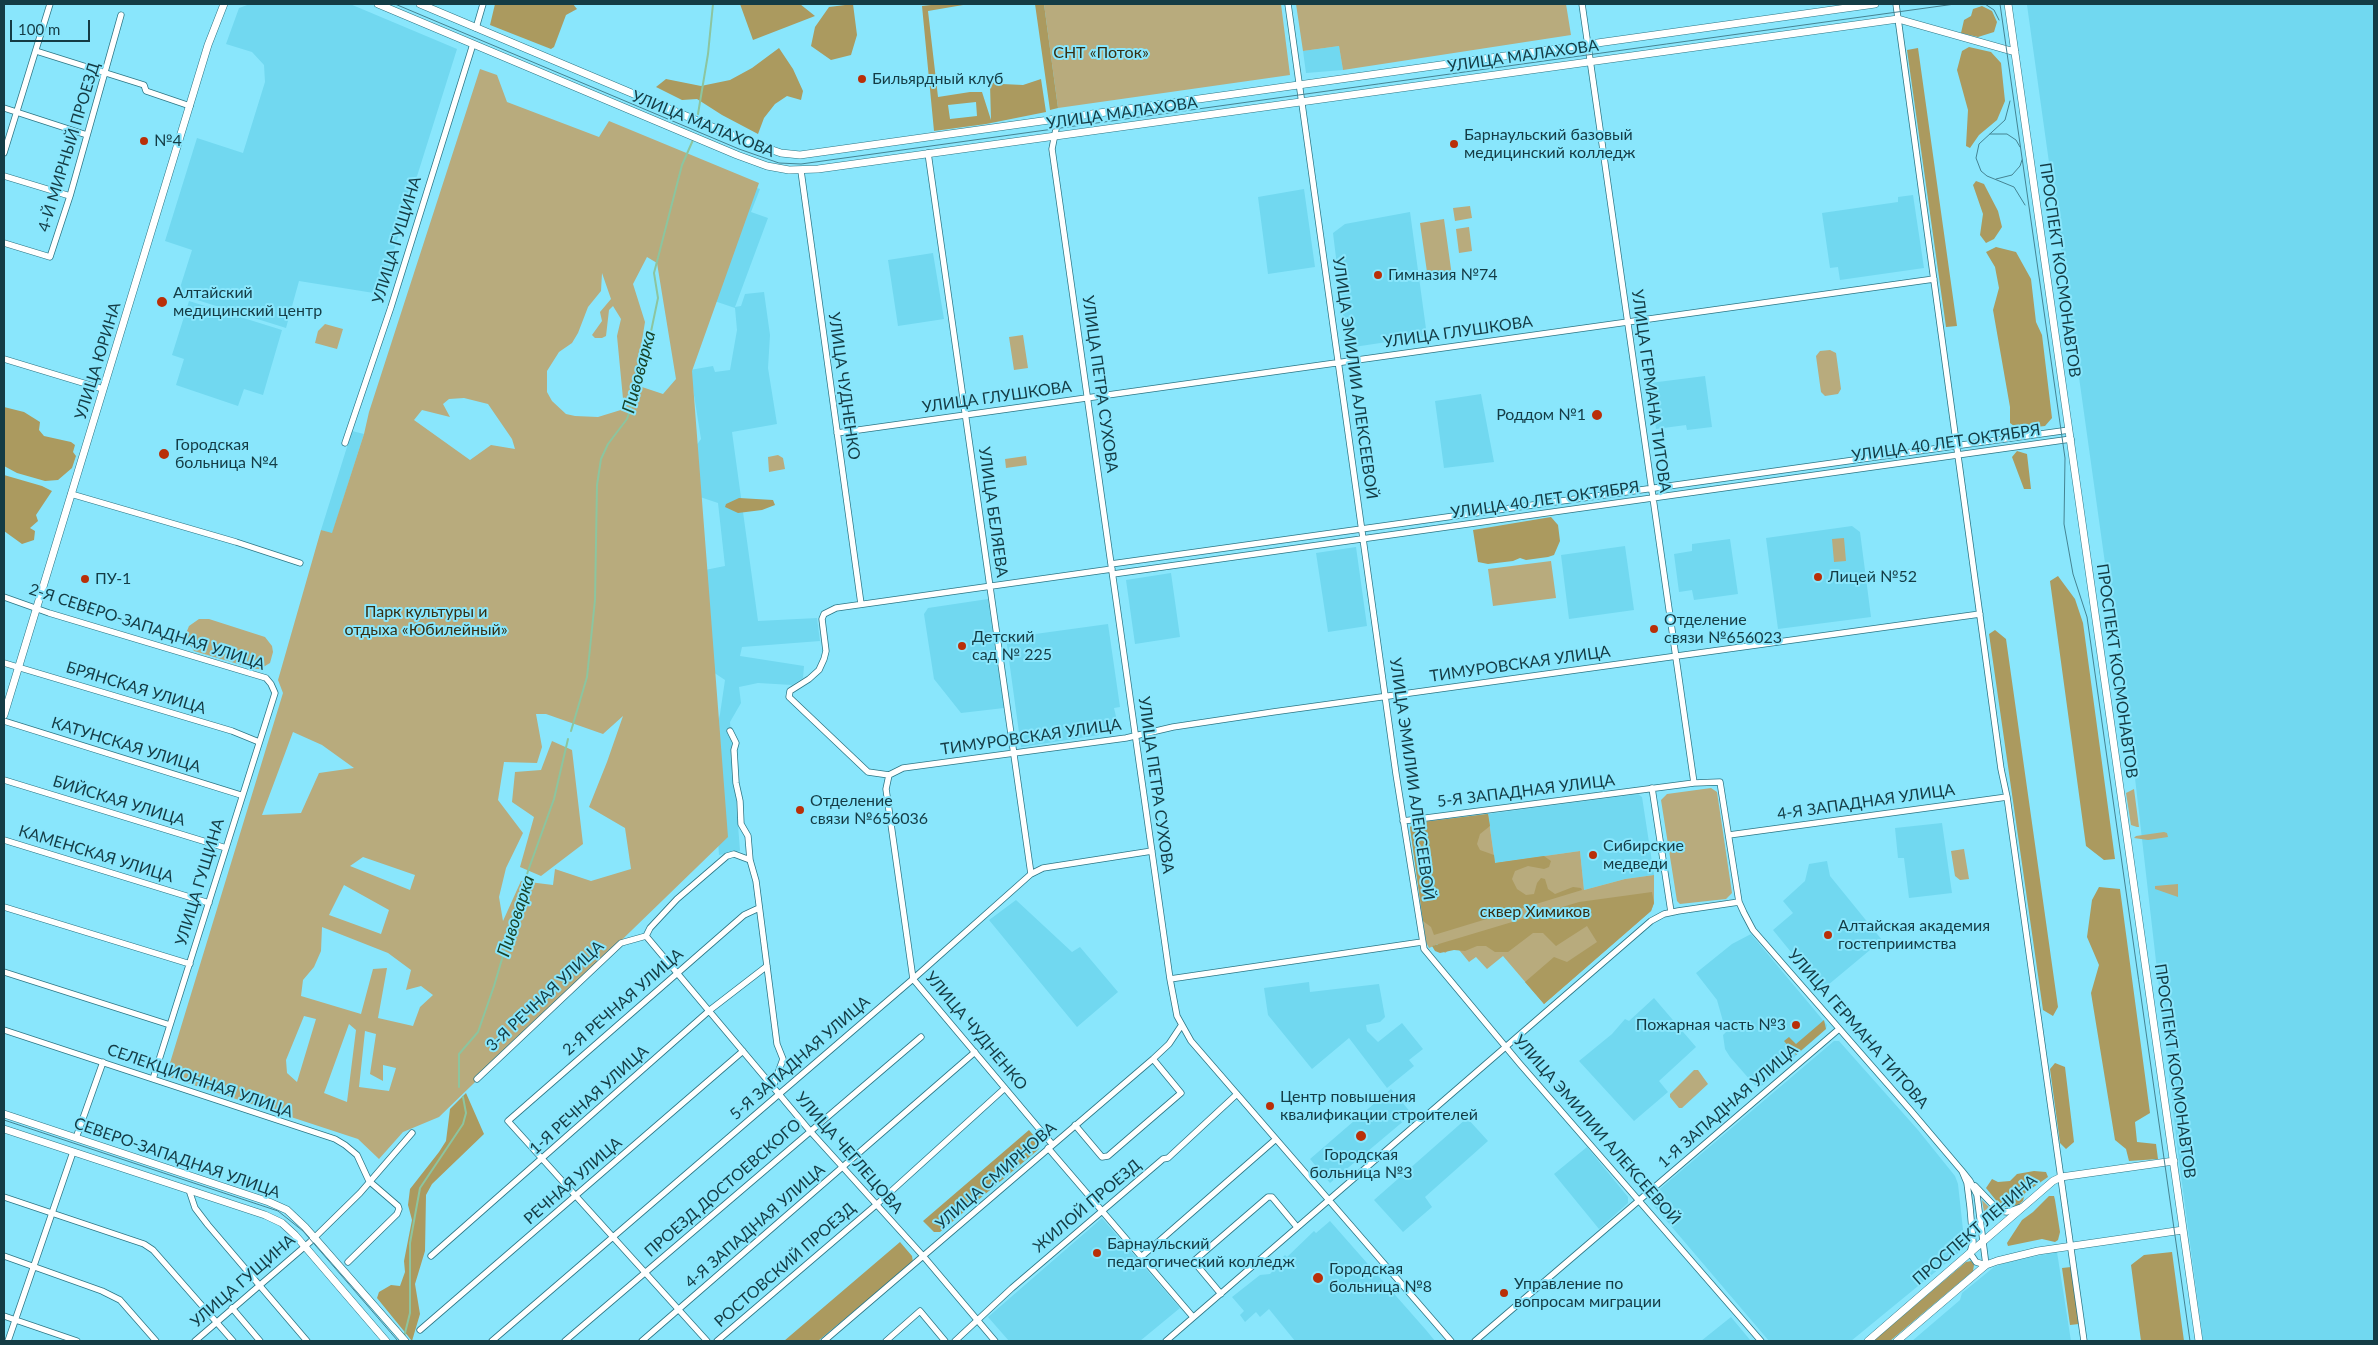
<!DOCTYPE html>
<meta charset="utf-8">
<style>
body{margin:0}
#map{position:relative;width:2378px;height:1345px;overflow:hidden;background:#89e6fc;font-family:Lato,sans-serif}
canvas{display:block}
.frame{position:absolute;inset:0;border:5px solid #143c45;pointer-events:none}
.scale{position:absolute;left:10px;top:20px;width:80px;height:22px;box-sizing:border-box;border:2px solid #143c45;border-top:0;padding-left:6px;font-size:15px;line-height:18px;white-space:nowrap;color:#143c45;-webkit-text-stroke:4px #89e6fc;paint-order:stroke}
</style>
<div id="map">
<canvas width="2378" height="1345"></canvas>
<div class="frame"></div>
<div class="scale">100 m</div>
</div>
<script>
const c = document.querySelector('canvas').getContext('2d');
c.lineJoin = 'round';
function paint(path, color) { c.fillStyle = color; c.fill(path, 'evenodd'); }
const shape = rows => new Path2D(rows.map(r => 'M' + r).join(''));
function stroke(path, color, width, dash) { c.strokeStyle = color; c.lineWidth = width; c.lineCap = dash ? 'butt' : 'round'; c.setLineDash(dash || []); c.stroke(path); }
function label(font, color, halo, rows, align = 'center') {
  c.font = font + ' Lato,sans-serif'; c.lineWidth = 4; c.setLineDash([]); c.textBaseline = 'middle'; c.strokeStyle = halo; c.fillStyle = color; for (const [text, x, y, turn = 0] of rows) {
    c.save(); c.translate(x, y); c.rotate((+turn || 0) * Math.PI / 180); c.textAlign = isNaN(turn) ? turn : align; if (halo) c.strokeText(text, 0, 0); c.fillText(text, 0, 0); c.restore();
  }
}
paint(shape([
 [250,4,350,4,457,49,380,294,299,281,286,328,178,294,192,250,165,241,197,138,243,153,265,82,264,65,252,52,226,44,239,8],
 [2034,4,2374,4,2374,1341,2203,1341,2178,1153,2135,778,2027,5],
 [1339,46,1343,70,1306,73,1303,51],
 [739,182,760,189,751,212,768,218,735,307,741,306,745,294,764,292,770,335,768,368,777,424,732,432,758,621,817,618,820,641,742,647,740,656,804,666,803,678,792,685,758,683,739,687,741,703,730,722,740,851,719,855,712,749,720,714,725,680,695,660,700,571,725,566,718,503,694,495,686,460,701,439,690,370,713,366,715,372,730,370,737,330,735,308,688,292],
 [1304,189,1315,267,1268,274,1258,197],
 [1913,195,1924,268,1840,280,1838,267,1830,268,1822,213,1898,202,1898,197],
 [1410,212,1427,336,1347,348,1333,233,1345,224],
 [933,253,944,319,898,326,888,260],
 [189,301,282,330,263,395,244,389,238,406,176,385,184,359,172,355],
 [1705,376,1712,427,1687,430,1686,425,1656,429,1650,383],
 [1481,394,1494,462,1444,468,1435,401],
 [352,431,364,434,332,534,321,530],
 [1852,526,1860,532,1871,617,1778,629,1766,538],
 [1730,539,1738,594,1694,600,1692,590,1679,592,1674,554,1692,551,1692,544],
 [1625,546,1634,610,1569,619,1561,555],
 [1356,547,1367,626,1328,632,1316,553],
 [1171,573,1180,637,1135,644,1126,580],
 [988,599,1004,708,961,713,934,679,924,614,928,608],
 [1108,624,1120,707,1114,708,1119,729,1099,732,1099,735,1021,747,1006,638],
 [1638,794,1642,797,1654,875,1625,879,1584,890,1580,851,1495,863,1488,814],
 [1942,823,1952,893,1909,898,1904,858,1898,858,1895,828],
 [1827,861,1830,876,1882,940,1822,990,1773,930,1793,913,1783,901,1805,881,1809,864],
 [1016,900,1072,952,1080,947,1118,992,1077,1027,989,920],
 [1751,934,1827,1025,1826,1029,1758,1089,1730,1057,1725,1049,1723,1035,1726,1032,1717,1000,1696,973,1732,944],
 [1309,982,1310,992,1379,984,1385,1017,1380,1022,1366,1025,1367,1031,1378,1042,1402,1023,1423,1049,1409,1060,1414,1066,1387,1088,1349,1038,1312,1069,1268,1015,1264,988],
 [1654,998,1696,1047,1659,1081,1668,1092,1634,1121,1579,1061,1612,1034,1625,1019,1629,1021],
 [1834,1041,1839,1041,1918,1130,1955,1176,1958,1184,1964,1239,1962,1250,1851,1341,1769,1341,1648,1199],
 [1391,1089,1412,1114,1330,1183,1310,1159],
 [1467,1118,1488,1141,1425,1197,1432,1207,1403,1232,1374,1200],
 [1587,1147,1628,1197,1628,1203,1599,1229,1554,1174],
 [1102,1218,1180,1308,1140,1341,1009,1341,988,1317],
 [1330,1221,1426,1330,1435,1341,1295,1341,1269,1309,1260,1317,1256,1312,1245,1322,1240,1315,1244,1311,1232,1297,1260,1275,1270,1274,1282,1261,1281,1259,1285,1255,1287,1257,1314,1231,1316,1233],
 [2057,1252,2071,1341,1912,1341,1960,1300,1962,1293,1994,1267,2008,1262],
 [1731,1317,1751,1341,1701,1341]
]), '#71d8f0');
paint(shape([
 [1044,4,1281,4,1290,75,1058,108],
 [1296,4,1566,4,1571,35,1343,70,1339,46,1303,51],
 [480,69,497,75,507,102,599,137,609,121,759,183,692,371,728,837,439,1117,403,1132,379,1159,358,1139,166,1076,283,693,278,680,321,530,332,533,364,434,369,412],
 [647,257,657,263,676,379,663,394,642,387,636,377,645,322,633,284],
 [602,273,611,299,600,312,602,321,592,335,595,338,602,338,606,336,609,310,613,306,621,319,617,336,624,409,598,417,575,416,566,414,552,401,547,392,547,371,559,352,572,343,578,333,588,307,601,291],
 [464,398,488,404,512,439,515,449,491,445,470,460,414,420,422,410,450,417,443,404,449,399],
 [536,714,546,714,603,734,623,716,607,762,589,807,625,828,631,869,591,881,555,869,553,885,521,881,503,921,499,897,506,868,523,833,498,800,504,762,537,763,542,747],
 [293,732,322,745,354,768,319,773,301,813,262,815],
 [363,857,415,875,410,890,350,866],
 [344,885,389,910,381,934,329,915],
 [322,927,388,953,411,970,406,990,421,986,433,995,420,1007,413,1026,378,1018,387,968,373,969,361,1014,301,996,303,980,314,967,321,951],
 [304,1016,316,1019,297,1082,287,1073,286,1060],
 [349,1024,356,1030,347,1102,324,1093],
 [365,1031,376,1034,370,1074,383,1081,383,1065,396,1068,389,1091,359,1087],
 [1470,206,1472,218,1455,221,1453,208],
 [1444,219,1452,276,1428,279,1420,223],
 [1469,227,1472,251,1459,253,1456,229],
 [325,324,343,329,337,349,315,343,318,331],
 [1023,335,1028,368,1014,370,1009,337],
 [1830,350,1836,353,1841,389,1838,394,1825,396,1821,392,1816,356,1820,351],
 [778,455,783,458,785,469,769,472,768,457],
 [1026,456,1027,465,1006,468,1005,459],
 [1844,538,1846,561,1834,562,1832,539],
 [1551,561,1556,598,1493,606,1488,569],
 [199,619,209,619,265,637,272,646,273,652,270,663,260,669,255,669,194,651,188,642,187,631,189,626],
 [552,741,572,750,583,844,541,876,520,867,534,817,512,802,515,772,541,770],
 [1711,788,1717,792,1732,893,1726,899,1680,904,1677,901,1661,800,1667,794],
 [2134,789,2139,827,2137,827,2131,825,2126,793],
 [1488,814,1495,863,1580,851,1584,890,1625,879,1654,875,1654,903,1651,911,1544,1004,1503,956,1487,969,1476,957,1469,962,1455,945,1445,953,1438,944,1429,948,1426,942,1410,827,1415,823],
 [2164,832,2167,833,2168,837,2148,840,2134,838,2136,836],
 [1964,849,1969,879,1960,880,1955,876,1951,851],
 [2178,884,2178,897,2155,889,2155,886],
 [1694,1070,1698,1070,1708,1084,1682,1108,1679,1108,1670,1097,1670,1094],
 [1982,1200,1996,1214,1986,1224]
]), '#b8ab7d');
paint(shape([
 [495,4,573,4,577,9,566,15,554,47,551,49,490,25],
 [740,4,800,4,815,16,753,40],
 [853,4,857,35,851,55,831,60,811,46,815,27,829,7],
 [940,4,969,4,928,11,938,97,970,92,982,92,991,120,990,84,995,82,1002,84,1023,85,1041,79,1046,112,986,124,934,131,922,6],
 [976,102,977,116,950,119,948,105],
 [1035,4,1044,4,1058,108,1050,110],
 [1982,6,1992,11,1997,22,1994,32,1978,37,1961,33,1964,20,1971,16,1973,9],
 [1969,47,1991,52,2001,63,2005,101,1997,120,1979,135,1970,148,1966,146,1968,110,1957,70,1962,51],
 [779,48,793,69,803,91,801,100,787,96,775,104,764,118,758,134,722,115,697,99,682,100,656,87,666,79,701,86,730,80,752,68],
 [1918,48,1957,326,1946,327,1907,50],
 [1976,181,1984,184,1998,211,2002,227,1994,239,1986,243,1980,235,1983,214,1973,185],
 [1996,247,2016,252,2031,279,2036,322,2042,335,2052,418,2045,426,2018,429,2010,423,2010,407,1993,310,1999,288,1995,267,1986,252],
 [4,407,24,412,40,422,39,430,44,436,71,442,75,445,73,452,76,456,72,468,58,480,45,481,17,473,4,466],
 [2017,451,2027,454,2031,489,2024,489,2012,457],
 [4,475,42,486,52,491,36,515,38,521,30,528,35,531,34,540,22,544,4,531],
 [739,498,773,500,775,505,762,510,738,513,725,507,726,504],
 [1551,517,1558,525,1560,541,1554,555,1548,557,1526,560,1520,558,1513,561,1488,564,1478,562,1473,530],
 [2058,576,2075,599,2083,623,2115,859,2104,860,2086,846,2050,581],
 [1995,630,2006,639,2058,1007,2053,1016,2043,1010,1989,634],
 [1488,814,1490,826,1480,834,1477,844,1480,850,1494,855,1495,863,1544,856,1551,861,1549,867,1544,869,1528,866,1515,871,1512,879,1517,889,1526,895,1534,894,1537,883,1541,878,1545,879,1548,889,1555,894,1573,887,1581,888,1582,890,1434,935,1431,927,1423,921,1410,827,1415,823],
 [2099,887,2120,889,2150,1113,2135,1122,2137,1142,2156,1144,2158,1159,2129,1161,2126,1149,2115,1140,2091,993,2099,965,2087,937,2092,900],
 [1652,892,1654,903,1651,911,1544,1004,1525,982,1554,957,1567,962,1597,942,1587,926,1556,946,1543,933,1533,933,1508,952,1495,952,1486,946,1477,946,1465,951,1454,950,1440,953,1435,951,1432,946,1579,902],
 [1824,1020,1826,1029,1796,1055,1784,1041,1789,1037,1796,1044],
 [2055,1063,2065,1067,2074,1142,2066,1149,2060,1143,2050,1069],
 [466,1093,484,1134,432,1184,426,1195,425,1251,415,1284,420,1314,412,1341,377,1298,379,1292,391,1285,400,1286,405,1272,404,1261,412,1220,408,1205,410,1189,439,1152,446,1141,450,1109],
 [1029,1130,1040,1143,1039,1149,940,1232,934,1232,923,1221],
 [2034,1171,2046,1172,2048,1177,2025,1193,2023,1201,2018,1205,2004,1207,1999,1204,1986,1188,1992,1179,1998,1182,2010,1181,2017,1174],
 [2049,1196,2054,1196,2055,1200,2060,1232,2058,1240,2055,1242,2042,1239,2008,1246,2007,1243,2022,1220,2033,1212],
 [900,1242,912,1256,913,1262,818,1341,784,1341],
 [2172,1252,2184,1341,2141,1341,2131,1265,2144,1255],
 [1971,1261,1974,1265,1973,1271,1890,1341,1873,1341,1966,1262],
 [2071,1267,2079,1324,2070,1325,2062,1268]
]), '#ab9a5f');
stroke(shape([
 [698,114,708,54,713,4],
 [571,731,587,677,595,600,597,485,601,459,608,444,627,419,635,396,635,385,643,370,658,298,654,273,682,165,693,140],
 [459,1087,459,1054,478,1032,494,986,528,871,554,799,568,739],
 [404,1337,410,1313,410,1243,420,1188,463,1124,466,1113,463,1097]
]), '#8cc59f', 2);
const minor = shape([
 [1288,4,1396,774,1424,949,1520,1064,1761,1341],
 [1582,4,1694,783],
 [1896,4,2001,769,2007,797,2084,1341],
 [476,28,483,4],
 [36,51,144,85,146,91,190,106],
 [4,108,87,135],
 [1054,120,1056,129,1052,149,1170,979,1177,1016,1191,1041,1451,1341],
 [4,153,50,4],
 [928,153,1031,874],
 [801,171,861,604],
 [4,176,70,196],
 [4,243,50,257,70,196,121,15],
 [4,359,103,389],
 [837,433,1934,279],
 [345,443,391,307,473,44],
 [71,494,236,542,300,563],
 [1111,564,2069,430],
 [1113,574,2071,439],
 [4,597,49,613,266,678,271,684,275,693,153,1079],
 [4,663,232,731,259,742],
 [4,721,241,795],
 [730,731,736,743,734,750,736,783,740,801,741,824,748,836,750,860,756,881,777,1044,783,1059,773,1087],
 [889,775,903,768,1126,738,1173,727,1273,712,1980,614],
 [889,775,868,772,789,697,790,691,809,679,819,670,824,659,826,651,822,619,824,614,836,608,1112,569],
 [889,775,886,789,913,979,1052,1144],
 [4,780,226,848],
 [1652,788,1671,912],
 [1403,821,1694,783,1720,782,1739,902,1744,913,1753,930,1912,1112,1962,1171,1970,1181,1977,1195,1986,1265,1976,1262,1970,1253,1973,1242,1970,1207,1967,1183,1962,1171],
 [1729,835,2007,797],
 [4,840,209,903],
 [4,907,190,964],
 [646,936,810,1131,924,1257,995,1341],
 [4,972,170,1025],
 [1170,979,1422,942],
 [4,1030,335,1139,345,1145,357,1155,369,1181,398,1206,399,1209,397,1214,348,1262],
 [477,1079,621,943,646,936,650,928,677,899,727,856,734,854,750,860],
 [1075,1125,1102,1157,1108,1156,1181,1093,1153,1059],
 [76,1138,103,1062],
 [1048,1148,1193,1317],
 [1975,1186,1999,1211,2007,1212,2021,1207],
 [189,1190,195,1208,208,1225,307,1341],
 [4,1197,144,1244,153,1250,233,1341],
 [4,1256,102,1291,120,1300,156,1341],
 [431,1256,710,1010,767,966],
 [1141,1257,1276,1139],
 [1221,1294,1195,1263,1195,1260,1268,1197,1272,1197,1297,1227],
 [232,1308,260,1341],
 [4,1316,77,1341],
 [420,1330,743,1051],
 [8,1341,73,1152],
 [195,1341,310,1242,360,1193,412,1133],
 [492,1341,913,979,1031,874,1043,868,1152,851],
 [565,1341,921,1037],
 [642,1341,975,1052],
 [707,1341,508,1121,744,915,759,908],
 [717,1341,876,1205,1005,1088],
 [824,1341,1153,1059,1169,1044,1181,1026],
 [886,1341,920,1311,945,1341],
 [955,1341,1012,1288,1163,1159,1168,1158,1237,1094],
 [1166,1341,1651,921,1664,914,1678,911,1739,902],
 [1475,1341,1839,1029]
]);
const major = shape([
 [378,4,737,155,767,166,789,170,818,169,1898,19,2015,52],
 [420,4,743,140,781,153,800,155,1875,4],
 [2008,4,2199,1341],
 [4,715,208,45,224,4],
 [4,1114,269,1202,287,1210,305,1227,405,1341],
 [4,1129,265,1215,282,1223,295,1235,386,1341],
 [1868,1341,2053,1181,2061,1177,2174,1161],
 [1897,1341,1986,1265,1997,1261,2038,1251,2183,1230]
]);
stroke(minor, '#2d7685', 7);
stroke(major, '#2d7685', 8);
stroke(minor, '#fff', 5.5);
stroke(major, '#fff', 7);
stroke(shape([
 [395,4,739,149,779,163,801,164,1955,4],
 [1985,4,1994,10,1999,20],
 [2000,4,2065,458,2064,524,2073,574,2087,617,2190,1341],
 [2010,101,2005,120,1979,144,1976,158,1981,171,1987,176,2014,187,2025,205],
 [1990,134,2007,134,2016,140,2020,147],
 [1996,179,2012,175,2020,166,2022,160],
 [4,1120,278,1211,303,1231,398,1341]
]), '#458392', 1);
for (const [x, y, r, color] of [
 [862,79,5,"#b92f08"],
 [144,141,5,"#b92f08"],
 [1454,144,5,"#b92f08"],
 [1378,275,5,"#b92f08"],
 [162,302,6,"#b92f08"],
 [1597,415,6,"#b92f08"],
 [164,454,6,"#b92f08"],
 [1818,577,5,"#b92f08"],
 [85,579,5,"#b92f08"],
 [1654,629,5,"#b92f08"],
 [962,646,5,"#b92f08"],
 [800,810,5,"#b92f08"],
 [1593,855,5,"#b92f08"],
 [1828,935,5,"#b92f08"],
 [1796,1025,5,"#b92f08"],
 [1270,1106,5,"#b92f08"],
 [1361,1136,6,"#b92f08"],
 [1097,1253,5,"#b92f08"],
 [1318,1278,6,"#b92f08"],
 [1504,1293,5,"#b92f08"]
]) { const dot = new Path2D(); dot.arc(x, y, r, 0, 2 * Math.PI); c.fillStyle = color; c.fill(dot); stroke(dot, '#89e6fc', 2); }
label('16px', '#372f13', '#89e6fc', [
 ["СНТ «Поток»",1101,53],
 ["Парк культуры и",426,612],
 ["отдыха «Юбилейный»",426,630],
 ["сквер Химиков",1535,912]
]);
label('16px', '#143c45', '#89e6fc', [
 ["УЛИЦА МАЛАХОВА",1523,56,-8],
 ["УЛИЦА МАЛАХОВА",1122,113,-8],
 ["УЛИЦА МАЛАХОВА",703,124,22],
 ["4-Й МИРНЫЙ ПРОЕЗД",69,147,-73],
 ["УЛИЦА ГУЩИНА",397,240,-73],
 ["ПРОСПЕКТ КОСМОНАВТОВ",2060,270,82],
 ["УЛИЦА ГЛУШКОВА",1458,332,-8],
 ["УЛИЦА ЮРИНА",98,361,-73],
 ["УЛИЦА ЭМИЛИИ АЛЕКСЕЕВОЙ",1355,378,82],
 ["УЛИЦА ПЕТРА СУХОВА",1100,384,82],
 ["УЛИЦА ЧУДНЕНКО",844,386,82],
 ["УЛИЦА ГЕРМАНА ТИТОВА",1651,391,82],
 ["УЛИЦА ГЛУШКОВА",997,397,-8],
 ["УЛИЦА 40 ЛЕТ ОКТЯБРЯ",1946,443,-8],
 ["УЛИЦА 40 ЛЕТ ОКТЯБРЯ",1545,500,-8],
 ["УЛИЦА БЕЛЯЕВА",993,512,82],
 ["2-Я СЕВЕРО-ЗАПАДНАЯ УЛИЦА",147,627,18],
 ["ТИМУРОВСКАЯ УЛИЦА",1520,664,-8],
 ["ПРОСПЕКТ КОСМОНАВТОВ",2117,671,82],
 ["БРЯНСКАЯ УЛИЦА",136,688,17],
 ["ТИМУРОВСКАЯ УЛИЦА",1031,737,-8],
 ["КАТУНСКАЯ УЛИЦА",126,745,17],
 ["УЛИЦА ЭМИЛИИ АЛЕКСЕЕВОЙ",1412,779,82],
 ["УЛИЦА ПЕТРА СУХОВА",1156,785,82],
 ["5-Я ЗАПАДНАЯ УЛИЦА",1526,791,-7],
 ["БИЙСКАЯ УЛИЦА",119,801,17],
 ["4-Я ЗАПАДНАЯ УЛИЦА",1866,802,-8],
 ["КАМЕНСКАЯ УЛИЦА",96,854,17],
 ["УЛИЦА ГУЩИНА",200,882,-73],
 ["3-Я РЕЧНАЯ УЛИЦА",545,996,-43],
 ["2-Я РЕЧНАЯ УЛИЦА",623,1002,-41],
 ["УЛИЦА ГЕРМАНА ТИТОВА",1858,1029,49],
 ["УЛИЦА ЧУДНЕНКО",976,1031,50],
 ["5-Я ЗАПАДНАЯ УЛИЦА",800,1058,-41],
 ["ПРОСПЕКТ КОСМОНАВТОВ",2175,1071,82],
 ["СЕЛЕКЦИОННАЯ УЛИЦА",200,1081,19],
 ["1-Я РЕЧНАЯ УЛИЦА",589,1100,-42],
 ["1-Я ЗАПАДНАЯ УЛИЦА",1728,1106,-41],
 ["УЛИЦА ЭМИЛИИ АЛЕКСЕЕВОЙ",1597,1130,49],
 ["УЛИЦА ЧЕГЛЕЦОВА",849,1153,49],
 ["СЕВЕРО-ЗАПАДНАЯ УЛИЦА",177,1158,19],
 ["УЛИЦА СМИРНОВА",996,1176,-41],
 ["РЕЧНАЯ УЛИЦА",573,1181,-41],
 ["ПРОЕЗД ДОСТОЕВСКОГО",723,1188,-41],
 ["ЖИЛОЙ ПРОЕЗД",1087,1206,-40],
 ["4-Я ЗАПАДНАЯ УЛИЦА",755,1226,-41],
 ["ПРОСПЕКТ ЛЕНИНА",1975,1230,-41],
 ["РОСТОВСКИЙ ПРОЕЗД",785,1265,-41],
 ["УЛИЦА ГУЩИНА",243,1281,-41]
]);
label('16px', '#143c45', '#89e6fc', [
 ["Бильярдный клуб",872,79],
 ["Барнаульский базовый",1464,135],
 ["медицинский колледж",1464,153],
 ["№4",154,141],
 ["Гимназия №74",1388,275],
 ["Алтайский",173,293],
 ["медицинский центр",173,311],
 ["Роддом №1",1586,415,"right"],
 ["Городская",175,445],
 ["больница №4",175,463],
 ["Лицей №52",1828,577],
 ["ПУ-1",95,579],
 ["Отделение",1664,620],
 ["связи №656023",1664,638],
 ["Детский",972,637],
 ["сад № 225",972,655],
 ["Отделение",810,801],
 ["связи №656036",810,819],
 ["Сибирские",1603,846],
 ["медведи",1603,864],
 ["Алтайская академия",1838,926],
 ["гостеприимства",1838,944],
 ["Пожарная часть №3",1786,1025,"right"],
 ["Центр повышения",1280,1097],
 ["квалификации строителей",1280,1115],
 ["Городская",1361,1155,"center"],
 ["больница №3",1361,1173,"center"],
 ["Барнаульский",1107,1244],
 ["педагогический колледж",1107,1262],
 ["Городская",1329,1269],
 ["больница №8",1329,1287],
 ["Управление по",1514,1284],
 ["вопросам миграции",1514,1302]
], 'left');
label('italic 18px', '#174329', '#89e6fc', [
 ["Пивоварка",639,372,-75],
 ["Пивоварка",516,916,-72]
]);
</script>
